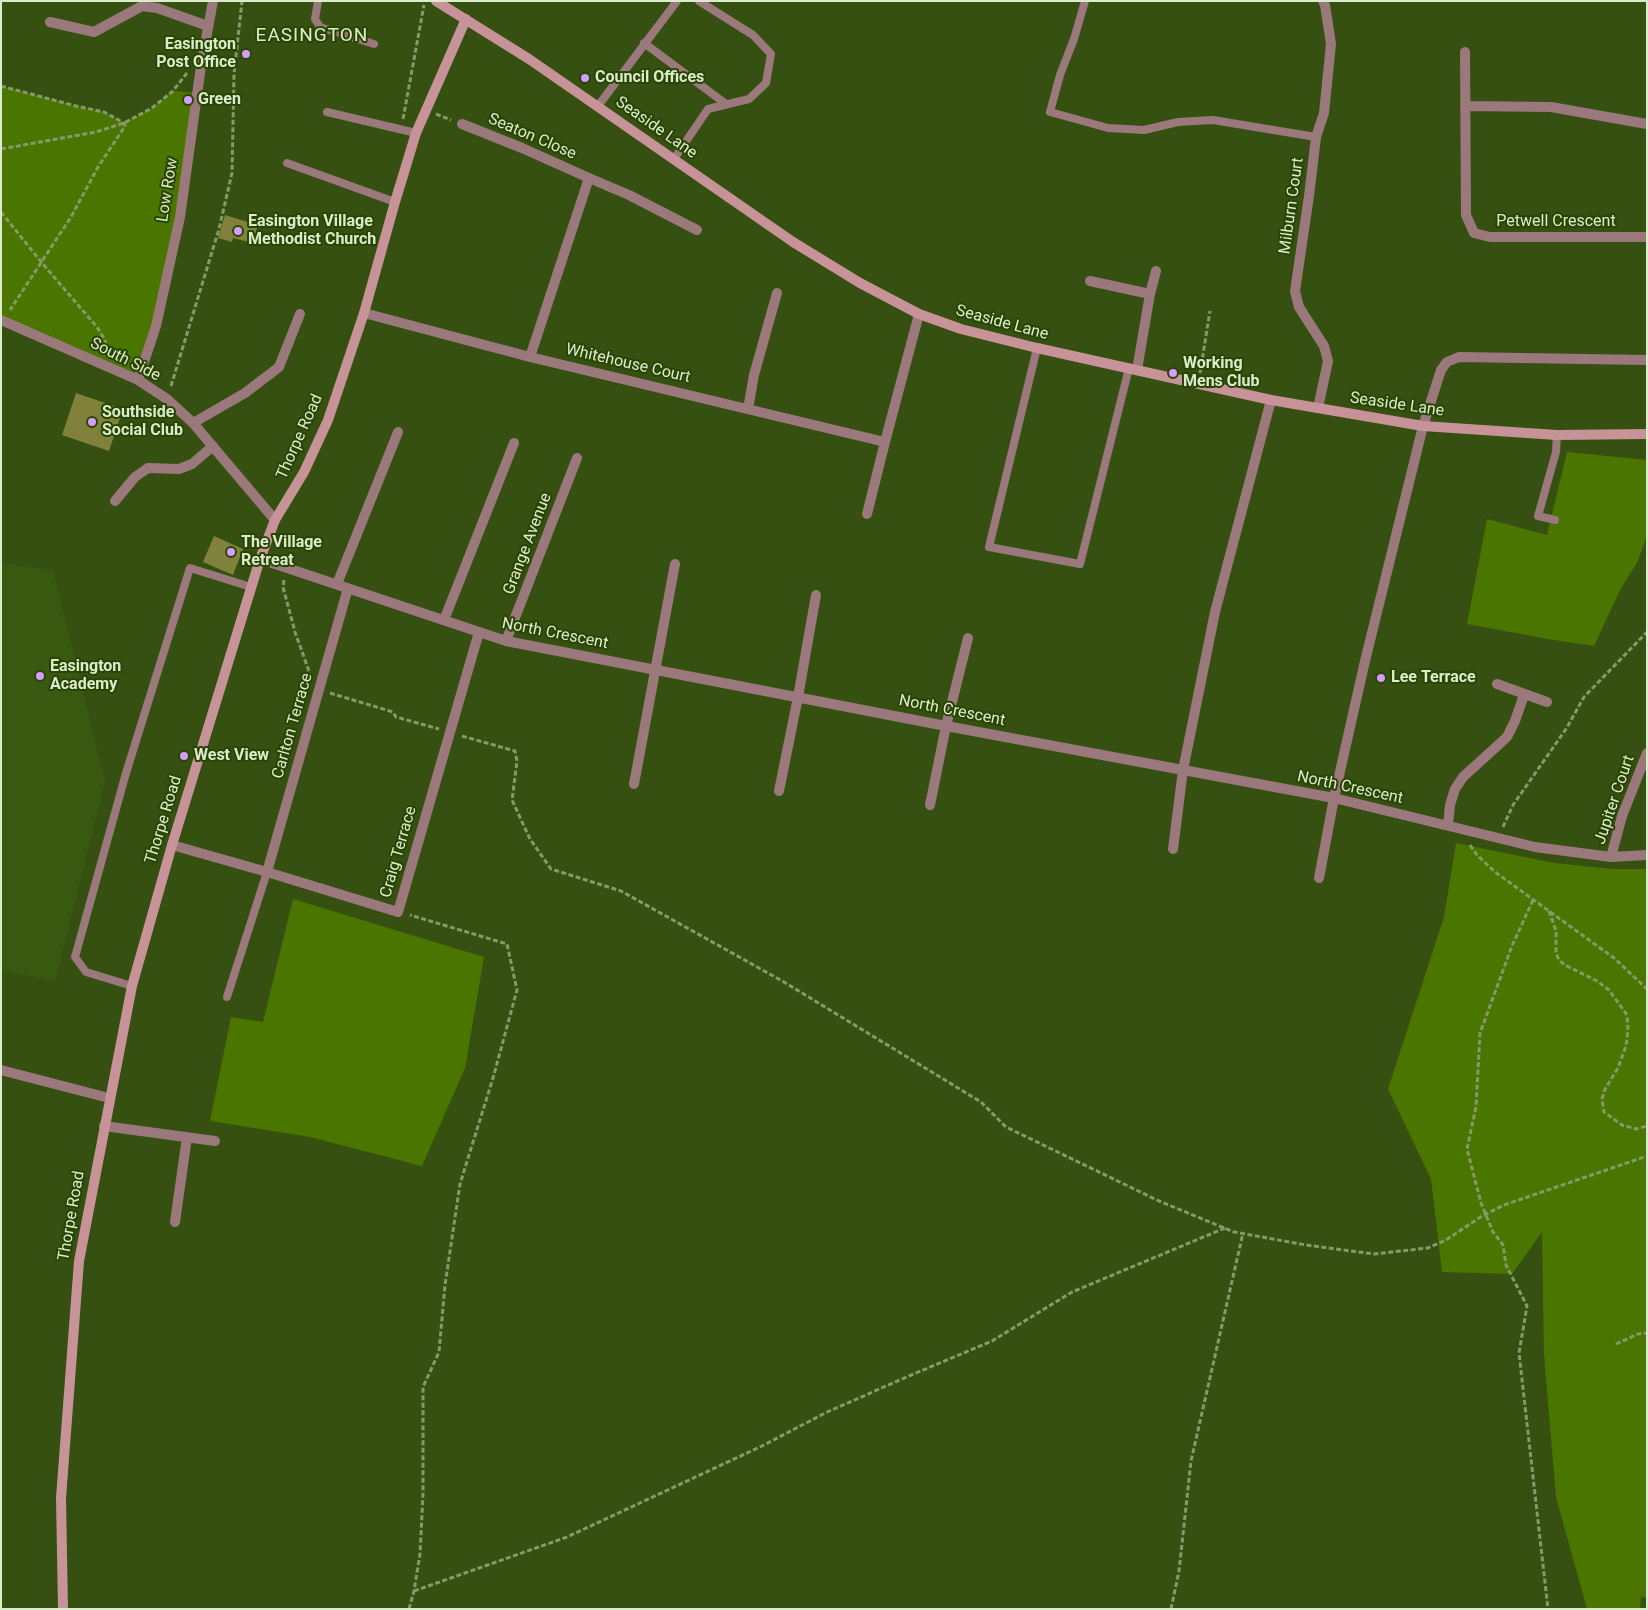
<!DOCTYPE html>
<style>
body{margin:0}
#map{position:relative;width:1648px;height:1610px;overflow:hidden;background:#355011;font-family:Roboto,sans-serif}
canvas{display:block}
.frame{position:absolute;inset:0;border:2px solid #daeccb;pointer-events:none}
</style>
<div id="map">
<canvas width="1648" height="1610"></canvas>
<div class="frame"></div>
</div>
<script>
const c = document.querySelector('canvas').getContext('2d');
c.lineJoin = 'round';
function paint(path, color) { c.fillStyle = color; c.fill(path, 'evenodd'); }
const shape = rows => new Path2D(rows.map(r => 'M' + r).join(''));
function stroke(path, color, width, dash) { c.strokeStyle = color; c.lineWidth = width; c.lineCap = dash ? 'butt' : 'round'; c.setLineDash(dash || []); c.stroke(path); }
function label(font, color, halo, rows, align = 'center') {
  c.font = font + ' Roboto,sans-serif'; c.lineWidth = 4; c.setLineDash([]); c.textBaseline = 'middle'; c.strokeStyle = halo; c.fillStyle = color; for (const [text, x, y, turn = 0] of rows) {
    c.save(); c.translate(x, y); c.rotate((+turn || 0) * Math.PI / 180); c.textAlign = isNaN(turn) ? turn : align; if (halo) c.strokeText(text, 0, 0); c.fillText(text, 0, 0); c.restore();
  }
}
paint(shape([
 [1,563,53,570,105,781,55,981,1,970]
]), '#395810');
paint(shape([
 [1,86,76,106,104,112,124,123,152,108,173,91,197,93,180,217,138,380,1,320],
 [1567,452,1647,460,1647,536,1637,563,1620,590,1594,646,1548,639,1467,624,1487,519,1547,535],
 [1456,843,1554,863,1613,869,1647,869,1647,1598,1641,1597,1640,1609,1587,1609,1556,1497,1544,1355,1542,1232,1512,1274,1442,1272,1431,1179,1388,1089,1444,917],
 [293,899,484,957,465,1068,422,1166,310,1137,210,1121,231,1017,263,1022]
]), '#4a7600');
paint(shape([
 [225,215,258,225,253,243,233,238,232,242,218,238],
 [76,393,123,409,109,451,62,435],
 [214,536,243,549,233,575,203,562]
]), '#80823b');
stroke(shape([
 [1,86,76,106,104,112,124,123,125,126,98,167,71,217,10,310],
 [436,114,451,120],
 [403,119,424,5],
 [1,149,96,132,124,123,152,108,173,91,187,73],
 [1,212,42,263,97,327,105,340,107,350,105,354],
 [1200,373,1210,311],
 [171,386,219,229,232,173,234,74,242,1],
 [284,580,283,587,295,632,310,674],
 [330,693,393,712,396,717,439,729],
 [462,736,515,751,517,761,512,800,530,839,551,869,621,891,784,982,981,1102,1006,1127,1159,1201,1234,1232,1306,1245,1374,1254,1428,1248,1446,1240,1482,1216,1504,1205,1647,1156],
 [1503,827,1513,805,1566,729,1584,697,1647,632],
 [1470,845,1477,855,1495,872,1614,958,1647,989],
 [1533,900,1512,946,1480,1033,1476,1107,1467,1149,1481,1203,1493,1232,1503,1245,1506,1265,1527,1306,1519,1353,1548,1609],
 [1549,911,1556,931,1556,953,1559,960,1565,965,1597,981,1609,990,1627,1015,1628,1031,1626,1046,1618,1068,1605,1089,1602,1099,1604,1112,1622,1125,1636,1129,1647,1126],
 [1616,1344,1638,1334,1647,1333],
 [414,1591,567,1537,762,1446,827,1412,916,1373,992,1341,1072,1292,1225,1228],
 [409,1609,414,1591,420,1554,423,1494,423,1387,439,1352,445,1285,460,1184,493,1078,517,990,507,944,410,915],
 [1171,1609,1179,1571,1191,1461,1243,1233]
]), '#839a69', 3, [5, 2.5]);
stroke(shape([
 [318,1,315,19,320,27,374,44],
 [1085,1,1074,39,1060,75,1050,112,1108,128,1144,130,1178,122,1213,120,1316,137],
 [644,43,726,104],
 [598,106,677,1],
 [327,112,416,133],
 [674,159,708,109,749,99,766,83,771,54,753,35,699,1],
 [287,163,395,202],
 [1037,348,989,547,1080,564,1129,368],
 [1555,520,1538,516,1556,452,1557,435],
 [132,986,86,972,75,957,126,773,190,568,251,587],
 [227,997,267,872]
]), '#9a787c', 8);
stroke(shape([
 [50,22,94,32,142,6,157,8,208,26],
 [1465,52,1466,215,1474,233,1490,237,1647,237],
 [1465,106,1551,107,1647,124],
 [462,124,522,148,589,178],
 [1090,281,1150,294,1137,370],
 [1150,294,1156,271],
 [364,313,530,357,885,442,867,514],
 [1,320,138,380,167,399,193,423,275,520],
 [530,357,589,178,629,195,697,230],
 [138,380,156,326,180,217,201,66,213,1],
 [1318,408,1328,361,1324,346,1299,307,1295,291,1309,196,1316,137,1324,113,1331,44,1325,5,1323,1],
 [748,409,754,375,777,293],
 [193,423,245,393,279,367,300,314],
 [885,442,919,314],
 [115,501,135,477,148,468,179,469,192,464,213,446],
 [260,559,506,641,946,726,1334,798,1535,847,1611,857,1647,855],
 [337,584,398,432],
 [444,620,514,443],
 [506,641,577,458],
 [1497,684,1547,702],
 [634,784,675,564],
 [779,791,798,697,816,595],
 [930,805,946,726,968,638],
 [1448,825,1450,805,1455,789,1463,777,1507,737,1515,721,1524,695],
 [172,845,267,872,398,912,479,632],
 [1173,849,1183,770,1215,612,1271,400],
 [1611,857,1622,816,1647,753],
 [267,872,348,588],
 [1319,878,1334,798,1365,661,1423,426,1441,370,1447,362,1459,357,1647,360],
 [1,1070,109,1098],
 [104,1126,215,1141],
 [175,1222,187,1137]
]), '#9a787c', 10);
stroke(shape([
 [436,1,529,59,793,242,860,283,919,314,961,329,1037,348,1271,400,1423,426,1557,435,1647,434],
 [63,1609,61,1498,79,1261,132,986,172,845,260,559,275,520,304,472,328,420,364,313,395,202,416,133,466,19]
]), '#c79399', 10);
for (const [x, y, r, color] of [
 [246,54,5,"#d49cfb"],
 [585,78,5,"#d49cfb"],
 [188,100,5,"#d49cfb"],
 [238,231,5,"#d49cfb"],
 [1173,373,5,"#d49cfb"],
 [92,422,5,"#d49cfb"],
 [231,552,5,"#d49cfb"],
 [40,676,5,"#d49cfb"],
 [1381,678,5,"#d49cfb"],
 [184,756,5,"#d49cfb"]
]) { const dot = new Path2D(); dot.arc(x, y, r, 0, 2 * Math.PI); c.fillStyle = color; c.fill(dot); stroke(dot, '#2a4503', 2); }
label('bold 16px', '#daeccb', '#2a4503', [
 ["Easington",236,45,"right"],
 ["Post Office",236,63,"right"],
 ["Council Offices",595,78],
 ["Green",198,100],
 ["Easington Village",248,222],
 ["Methodist Church",248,240],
 ["Working",1183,364],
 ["Mens Club",1183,382],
 ["Southside",102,413],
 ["Social Club",102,431],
 ["The Village",241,543],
 ["Retreat",241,561],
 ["Easington",50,667],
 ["Academy",50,685],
 ["Lee Terrace",1391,678],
 ["West View",194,756]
], 'left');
label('16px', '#daeccb', '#2a4503', [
 ["Seaside Lane",656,128,35],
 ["Seaton Close",532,137,23],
 ["Low Row",168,190,-81],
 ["Milburn Court",1292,206,-82],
 ["Petwell Crescent",1556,222],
 ["Seaside Lane",1002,323,15],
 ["South Side",125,360,27],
 ["Whitehouse Court",628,364,13],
 ["Seaside Lane",1397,405,8],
 ["Thorpe Road",300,437,-66],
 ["Grange Avenue",528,544,-69],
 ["North Crescent",555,634,11],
 ["North Crescent",952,711,11],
 ["Carlton Terrace",293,726,-74],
 ["North Crescent",1350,788,12],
 ["Jupiter Court",1615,800,-71],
 ["Thorpe Road",164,820,-73],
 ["Craig Terrace",399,852,-74],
 ["Thorpe Road",72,1216,-80]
]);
c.letterSpacing = '1px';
label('19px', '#daeccb', '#2a4503', [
 ["EASINGTON",312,36]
]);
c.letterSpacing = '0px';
</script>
